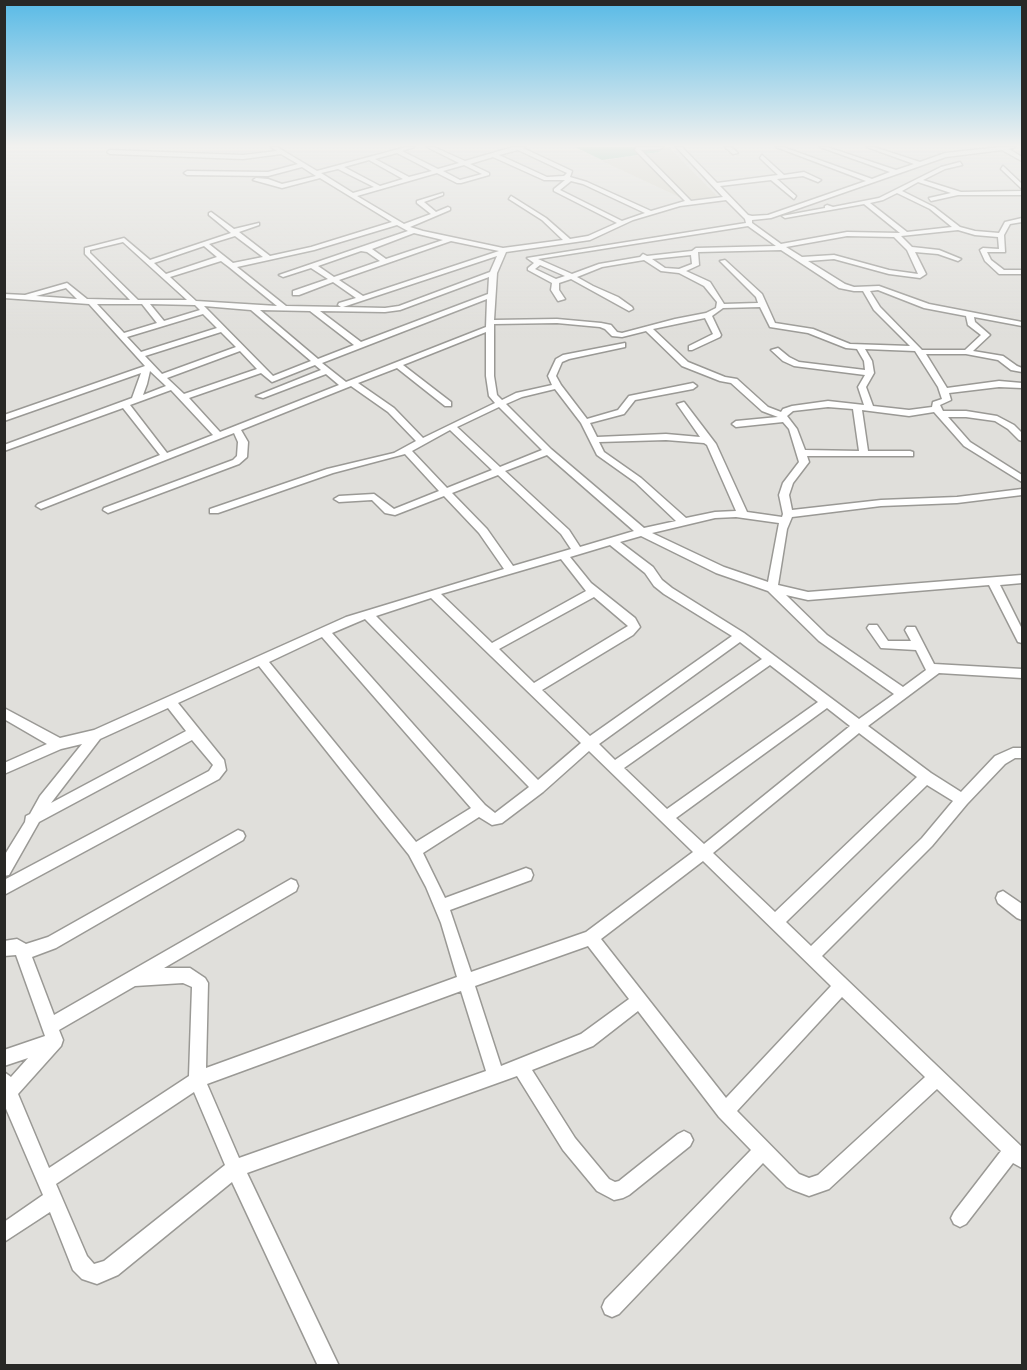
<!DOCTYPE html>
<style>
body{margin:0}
#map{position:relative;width:1027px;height:1370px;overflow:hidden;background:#e0dfdb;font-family:Commissioner,sans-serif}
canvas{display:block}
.frame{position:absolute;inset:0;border:6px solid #282826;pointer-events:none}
</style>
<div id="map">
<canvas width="1027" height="1370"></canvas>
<div class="frame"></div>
</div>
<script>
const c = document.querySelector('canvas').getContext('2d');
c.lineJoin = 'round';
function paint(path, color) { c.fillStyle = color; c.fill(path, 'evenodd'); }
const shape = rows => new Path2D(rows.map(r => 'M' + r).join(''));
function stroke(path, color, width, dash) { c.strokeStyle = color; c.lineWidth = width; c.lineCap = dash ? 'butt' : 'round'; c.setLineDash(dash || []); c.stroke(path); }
paint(shape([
 [656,147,669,147,719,198,688,201,602,161,660,152]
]), '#d8d5ca');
paint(shape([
 [575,147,656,147,660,152,602,160]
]), '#77c29f');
const minor = shape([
 [271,147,277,147,317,171,406,147,414,147,402,151,438,169,459,163,427,147,434,147,465,161,513,147,525,147,523,148,572,171,570,177,587,182,651,211,685,201,635,150,637,147,663,147,660,149,641,150,691,201,723,197,676,147,682,147,717,183,778,175,760,158,762,155,784,175,804,172,821,180,818,182,803,176,777,179,796,196,794,199,771,180,720,186,748,215,752,216,768,215,866,181,776,147,783,147,872,179,890,172,820,147,827,147,896,170,914,164,867,147,874,147,920,162,945,153,1001,147,1015,147,1009,149,1022,157,1022,161,1020,160,1002,150,946,157,771,218,752,220,752,223,781,244,847,232,900,233,864,204,785,218,782,216,825,208,825,206,827,205,833,207,879,198,941,167,960,162,962,165,945,169,923,180,961,192,1022,191,1022,195,958,195,931,201,929,198,951,193,918,182,902,191,934,207,960,227,975,231,999,233,1005,222,1022,218,1022,222,1010,224,1004,235,1005,252,987,252,991,260,1004,270,1022,270,1022,274,999,274,985,261,980,250,983,248,999,249,998,237,975,235,958,230,901,236,912,247,939,250,961,259,958,261,938,254,915,252,926,274,920,278,889,274,834,259,808,261,845,284,854,287,879,286,929,304,1022,322,1022,326,974,317,975,322,990,335,973,351,1003,356,1017,366,1022,368,1022,372,1011,370,998,360,966,354,926,354,947,388,999,381,1022,383,1022,388,999,387,949,393,951,400,940,405,943,411,966,411,997,416,1014,425,1022,433,1022,441,1019,440,1008,429,995,421,966,417,948,417,970,442,1022,475,1022,482,964,446,934,412,909,416,862,410,868,451,910,451,913,452,913,456,807,456,809,462,793,483,789,495,792,510,881,500,957,497,1022,489,1022,495,957,503,881,506,792,517,787,529,778,585,808,592,1022,575,1022,583,1000,585,1022,629,1022,643,1018,642,989,585,808,600,786,595,827,635,903,687,926,670,916,650,881,648,867,628,869,625,877,625,888,641,911,641,905,630,907,627,915,627,934,664,1022,669,1022,678,939,673,868,726,931,773,961,792,995,756,1013,748,1022,748,1022,758,1015,758,1005,764,967,804,932,846,822,956,1022,1147,1022,1168,1013,1163,966,1224,960,1227,954,1224,951,1218,954,1212,1001,1151,937,1089,829,1189,809,1196,793,1190,787,1187,763,1163,619,1314,612,1317,605,1314,602,1307,605,1300,751,1150,719,1117,638,1011,593,1046,532,1070,575,1138,609,1179,615,1182,619,1181,678,1134,684,1131,690,1134,693,1140,690,1146,629,1195,623,1198,614,1200,597,1191,563,1150,517,1076,247,1173,339,1366,318,1366,232,1182,118,1275,97,1284,82,1279,73,1270,50,1212,4,1242,4,1222,43,1195,4,1104,4,1072,11,1077,28,1058,4,1066,4,1050,45,1036,16,955,4,956,4,941,17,939,26,944,48,937,238,830,243,832,245,836,243,840,56,948,32,957,54,1015,291,879,296,881,298,886,296,891,164,968,190,968,205,978,208,983,206,1068,457,977,441,923,426,887,409,855,259,666,178,703,224,760,226,770,219,779,4,895,4,880,209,771,213,765,192,740,39,822,9,875,4,876,4,856,25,822,26,816,30,814,40,796,82,744,61,749,4,774,4,763,47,744,4,719,4,708,60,738,94,730,346,617,504,569,479,533,444,496,395,515,385,513,372,500,339,502,334,499,339,496,374,494,394,509,439,491,405,454,333,473,218,513,210,513,210,509,327,469,394,453,416,441,388,412,351,386,241,430,248,442,247,457,239,464,108,513,103,510,104,508,233,460,237,456,238,442,234,433,41,509,36,506,38,504,160,455,123,408,4,451,4,445,132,398,141,373,4,421,4,415,145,366,89,304,4,298,4,294,25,295,67,283,87,299,130,300,85,254,85,248,124,238,150,260,231,233,209,215,209,213,211,212,234,229,259,223,259,225,239,232,270,256,311,247,392,222,320,178,282,188,253,180,256,178,268,179,282,184,316,176,302,167,268,176,187,175,184,173,187,171,268,172,298,164,281,154,243,159,110,154,107,152,110,150,243,155,277,151,271,147],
 [518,150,567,173,564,176,547,177,499,155,518,150],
 [397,153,432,171,409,177,375,159,397,153],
 [493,157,544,180,565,180,554,189,554,191,617,223,588,236,570,239,546,218,511,196,509,199,542,220,563,240,503,248,423,231,410,227,450,210,450,208,448,207,436,212,424,202,443,195,443,193,417,201,417,203,431,214,404,224,357,196,437,173,457,183,461,183,489,175,489,173,470,164,493,157],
 [369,160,403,179,380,186,344,167,369,160],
 [464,165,482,174,460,180,443,171,464,165],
 [338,169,374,187,353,193,321,173,338,169],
 [571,181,583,184,645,213,622,221,560,190,571,181],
 [897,193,930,209,952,227,907,232,870,203,883,200,897,193],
 [726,200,745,219,746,223,527,258,534,263,528,268,528,270,552,283,551,290,558,301,565,299,559,290,559,283,571,279,629,311,633,309,632,307,618,297,593,286,577,277,602,267,644,260,661,271,679,273,704,286,717,302,716,308,706,313,675,319,622,333,617,332,611,325,601,323,557,319,494,320,497,273,506,252,590,240,633,220,680,206,726,200],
 [397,225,408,231,279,275,283,277,311,268,328,279,293,291,293,295,299,295,333,282,356,298,339,303,338,305,341,307,286,306,237,267,314,250,397,225],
 [748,226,776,246,696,248,692,251,647,256,643,254,640,257,599,264,572,274,538,259,748,226],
 [414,233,443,240,386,259,372,249,414,233],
 [235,236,263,257,233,263,209,244,235,236],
 [847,236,894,237,907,250,918,274,889,270,834,255,802,257,786,247,847,236],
 [451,241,499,251,363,296,339,280,451,241],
 [123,242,187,300,138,300,90,253,90,250,123,242],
 [204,246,217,257,166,274,154,263,204,246],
 [781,250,839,288,854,291,863,291,874,310,910,346,850,344,813,329,775,323,762,294,725,260,720,261,756,297,758,303,724,304,710,282,686,271,699,265,698,252,781,250],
 [361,251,367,252,380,261,334,277,318,266,361,251],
 [691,255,692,264,679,269,665,268,652,259,691,255],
 [497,256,490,272,399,306,385,308,343,307,497,256],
 [221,261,229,267,277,306,196,301,170,277,221,261],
 [540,265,565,276,556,279,535,269,540,265],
 [489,277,488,294,361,342,320,311,385,312,400,310,489,277],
 [66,288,77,299,36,296,66,288],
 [878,290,924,308,966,316,968,325,981,335,965,350,922,350,880,307,870,291,878,290],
 [487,299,486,327,346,382,322,363,487,299],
 [97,304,142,304,157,323,124,333,97,304],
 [150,304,195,305,200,310,164,321,150,304],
 [204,306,251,310,311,361,273,376,204,306],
 [760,307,770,327,808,333,846,348,857,349,864,361,865,370,799,362,789,357,778,348,771,350,783,361,794,366,865,375,858,387,864,405,828,401,792,406,783,409,781,412,768,407,737,379,725,377,688,362,653,329,705,318,713,334,689,346,689,350,692,350,720,337,721,335,712,316,723,308,760,307],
 [260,310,310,311,354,345,318,359,260,310],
 [203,314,217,328,141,352,127,337,203,314],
 [557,323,600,327,605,329,612,336,622,337,646,331,682,366,720,381,731,383,762,411,778,417,736,421,732,424,736,427,783,422,789,429,799,462,783,483,779,495,783,514,782,517,747,512,716,444,684,402,677,404,700,437,666,434,597,437,590,423,624,414,635,400,693,389,697,386,693,383,629,396,618,410,587,419,561,385,556,376,562,362,569,359,625,347,625,343,563,355,556,359,548,376,552,385,516,393,502,400,497,395,494,376,494,324,557,323],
 [221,332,236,347,162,374,145,356,221,332],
 [486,332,486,376,489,396,495,403,423,438,394,408,358,383,397,368,445,406,451,406,451,402,403,365,486,332],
 [865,349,915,351,938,387,942,399,933,402,932,407,909,410,873,406,866,387,874,373,872,361,865,349],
 [240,351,257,369,184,394,167,378,240,351],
 [315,365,321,370,256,396,263,398,326,374,339,385,220,432,189,398,261,373,272,382,315,365],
 [150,371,166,386,143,395,147,384,150,371],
 [555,389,581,423,597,455,635,482,676,521,644,528,551,449,506,404,522,397,555,389],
 [171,390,213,435,167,453,130,405,171,390],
 [499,407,542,450,500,467,457,427,499,407],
 [828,407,853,409,859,451,805,450,797,429,787,416,793,411,828,407],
 [450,430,492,470,447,488,412,451,450,430],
 [666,440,704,443,707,445,736,511,715,512,686,518,641,478,604,452,599,442,666,440],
 [547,455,634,531,580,547,569,530,505,471,547,455],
 [498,475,561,534,571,549,513,566,487,529,452,493,498,475],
 [736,517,779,523,768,582,724,567,652,533,715,518,736,517],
 [641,536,716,573,768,591,819,641,894,694,859,719,744,633,672,588,662,580,653,567,620,542,641,536],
 [610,545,645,573,654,586,664,594,732,636,590,736,542,690,633,635,640,627,635,618,591,583,570,557,610,545],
 [561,559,586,591,492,643,441,594,561,559],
 [594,597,628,626,534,683,499,649,594,597],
 [431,598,581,743,538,780,376,616,431,598],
 [365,619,529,787,495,813,485,805,332,633,365,619],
 [322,637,471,808,416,842,269,662,322,637],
 [740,642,762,659,615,760,599,744,740,642],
 [770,665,818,702,667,809,624,768,770,665],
 [168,708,186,731,51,803,100,739,168,708],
 [827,708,850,726,704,844,676,818,827,708],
 [859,733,917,777,775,912,713,853,859,733],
 [589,751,693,852,586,932,471,972,450,910,531,880,533,875,531,870,526,868,445,898,423,853,479,817,492,825,502,823,543,792,589,751],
 [927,785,953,801,922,838,811,946,786,922,927,785],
 [703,861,831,986,726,1098,601,939,703,861],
 [588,946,629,999,581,1034,501,1066,475,986,588,946],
 [183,983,192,987,189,1076,49,1168,18,1094,61,1046,63,1040,59,1030,135,986,183,983],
 [461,991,486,1071,239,1158,207,1084,461,991],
 [842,997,925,1077,818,1175,809,1178,799,1174,737,1111,842,997],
 [194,1092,225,1165,104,1261,94,1264,87,1256,56,1184,194,1092],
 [725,147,731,147,738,153,733,154,725,147],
 [1003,166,1022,184,1022,189,1001,169,1003,166],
 [1003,891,1022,904,1022,920,1017,918,998,903,996,898,998,893,1003,891]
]);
stroke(minor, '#9a9995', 3);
paint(minor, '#fff');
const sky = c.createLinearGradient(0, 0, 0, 338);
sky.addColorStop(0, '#58bae6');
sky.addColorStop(0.43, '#f1f1ef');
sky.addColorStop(1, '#f1f1ef00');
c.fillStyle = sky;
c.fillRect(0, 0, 1027, 338);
</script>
